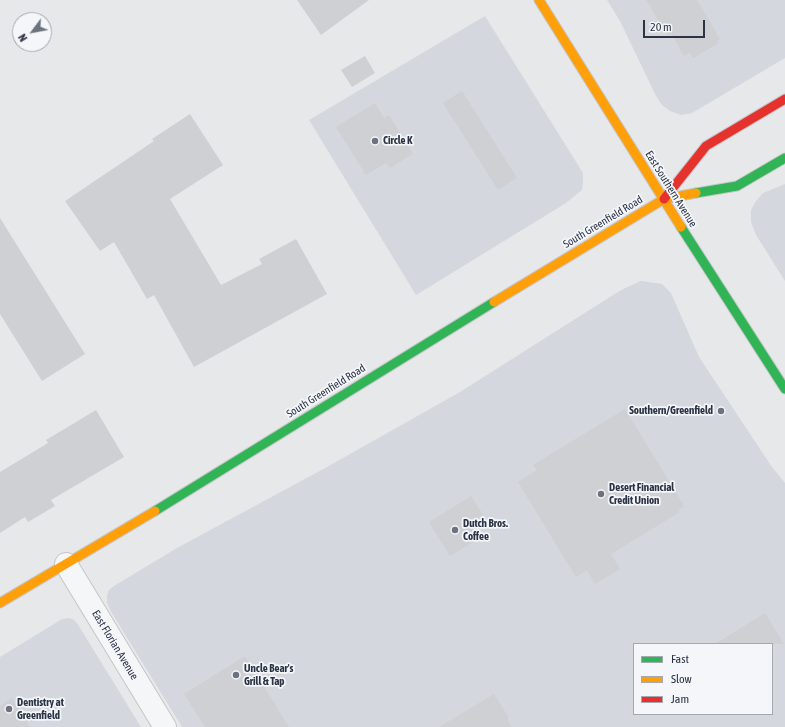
<!DOCTYPE html>
<style>
body{margin:0}
#map{position:relative;width:785px;height:727px;overflow:hidden;background:#e6e8ea;font-family:"Asap Condensed",sans-serif}
canvas{display:block}
.legend{position:absolute;left:633px;top:643px;width:140px;height:72px;box-sizing:border-box;background:#f4f6f9;border:1px solid #a4a8b1;margin:0;padding:5px 7px;list-style:none;font-size:12px;color:#2b3445}
.legend li{display:flex;align-items:center;gap:8px;height:20px}
.legend b{width:20px;border:1px solid #a4a8b1}
.north{position:absolute;left:12px;top:12px;width:40px;height:40px;box-sizing:border-box;background:#f4f6f9;border:1px solid #a4a8b1;border-radius:50%;rotate:238deg;font-size:11px;font-weight:700;line-height:16px;text-align:center;color:#2b3445}
.north::after{content:'';display:block;margin:auto;width:14px;height:18px;background:#6c737f;clip-path:polygon(50% 0,100% 100%,50% 72%,0 100%)}
.scale{position:absolute;left:643px;top:20px;width:62px;height:18px;box-sizing:border-box;border:2px solid #2b3445;border-top:0;padding-left:5px;font-size:12px;line-height:14px;white-space:nowrap;color:#2b3445;-webkit-text-stroke:3px #f4f6f9;paint-order:stroke}
</style>
<div id="map">
<canvas width="785" height="727"></canvas>
<ul class="legend">
<li><b style="height:5px;background:#30b455"></b>Fast</li>
<li><b style="height:5px;background:#ff9f0a"></b>Slow</li>
<li><b style="height:5px;background:#e5322d"></b>Jam</li>
</ul>
<div class="north">N</div>
<div class="scale">20 m</div>
</div>
<script>
const c = document.querySelector('canvas').getContext('2d');
c.lineJoin = 'round';
function paint(path, color) { c.fillStyle = color; c.fill(path, 'evenodd'); }
const shape = rows => new Path2D(rows.map(r => 'M' + r).join(''));
function stroke(path, color, width, dash) { c.strokeStyle = color; c.lineWidth = width; c.lineCap = dash ? 'butt' : 'round'; c.setLineDash(dash || []); c.stroke(path); }
function label(font, color, halo, rows, align = 'center') {
  c.font = font + ' "Asap Condensed",sans-serif'; c.lineWidth = 3.5; c.setLineDash([]); c.textBaseline = 'middle'; c.strokeStyle = halo; c.fillStyle = color; for (const [text, x, y, turn = 0] of rows) {
    c.save(); c.translate(x, y); c.rotate((+turn || 0) * Math.PI / 180); c.textAlign = isNaN(turn) ? turn : align; if (halo) c.strokeText(text, 0, 0); c.fillText(text, 0, 0); c.restore();
  }
}
paint(shape([
 [607,0,785,0,785,58,692,113,681,115,670,111,662,105,656,96,620,21],
 [485,16,583,173,583,182,582,190,566,203,416,295,309,120],
 [785,184,785,281,756,235,751,222,751,210,756,201,763,193],
 [641,281,662,284,671,293,699,357,772,467,785,483,785,727,182,727,110,610,107,602,107,595,109,590,114,586,177,548,327,467,460,392,621,290],
 [634,644,772,644,772,714,634,714],
 [68,618,73,619,77,623,141,727,0,727,0,657,62,619]
]), '#d4d7dd');
paint(shape([
 [297,0,369,0,321,35],
 [646,0,697,0,720,39,717,40,719,43,693,58,690,53,684,56,672,35,670,34,668,36],
 [365,56,375,73,352,87,341,70],
 [462,91,517,178,498,190,443,103],
 [375,103,384,118,389,115,413,154,390,168,386,163,366,175,336,127],
 [190,114,223,165,170,199,221,285,262,264,259,259,296,239,327,294,194,367,154,295,147,299,114,242,100,251,65,201,154,141,152,139],
 [0,218,85,354,42,381,0,314],
 [625,409,684,506,678,510,680,512,611,554,620,569,595,584,587,570,576,577,518,482,537,470,533,465],
 [96,410,124,457,51,500,55,506,28,522,25,517,0,533,0,472,48,443,46,440],
 [471,496,483,515,471,522,480,538,450,556,429,522],
 [765,613,784,644,715,644],
 [245,656,289,727,205,727,184,694],
 [494,694,509,718,507,719,512,727,439,727],
 [12,698,30,727,0,727,0,706]
]), '#ced0d3');
const street = shape([
 [66,564,165,727]
]);
const fast = shape([
 [696,193,737,186,785,158],
 [681,227,785,389],
 [155,511,494,302]
]);
const slow = shape([
 [539,0,681,227],
 [494,302,664,199,696,193],
 [0,603,155,511]
]);
const jam = shape([
 [664,199,706,146,785,99]
]);
stroke(street, '#c4c6c8', 24);
stroke(fast, '#c4c6c8', 11);
stroke(slow, '#c4c6c8', 11);
stroke(jam, '#c4c6c8', 11);
stroke(street, '#f5f6f7', 22);
stroke(fast, '#30b455', 9);
stroke(slow, '#ff9f0a', 9);
stroke(jam, '#e5322d', 9);
for (const [x, y, r, color] of [
 [375,141,4,"#6c737f"],
 [721,411,4,"#6c737f"],
 [601,494,4,"#6c737f"],
 [455,530,4,"#6c737f"],
 [236,675,4,"#6c737f"],
 [9,709,4,"#6c737f"]
]) { const dot = new Path2D(); dot.arc(x, y, r, 0, 2 * Math.PI); c.fillStyle = color; c.fill(dot); stroke(dot, '#f4f6f9', 1.5); }
label('bold 11px', '#2b3445', '#f4f6f9', [
 ["Circle K",383,141],
 ["Southern/Greenfield",713,411,"right"],
 ["Desert Financial",609,488],
 ["Credit Union",609,501],
 ["Dutch Bros.",463,524],
 ["Coffee",463,537],
 ["Uncle Bear's",244,669],
 ["Grill & Tap",244,682],
 ["Dentistry at",17,703],
 ["Greenfield",17,716]
], 'left');
label('11px', '#2b3445', '#f4f6f9', [
 ["East Southern Avenue",671,189,58],
 ["South Greenfield Road",603,222,-31],
 ["South Greenfield Road",326,391,-32],
 ["East Florian Avenue",115,645,59]
]);
</script>
